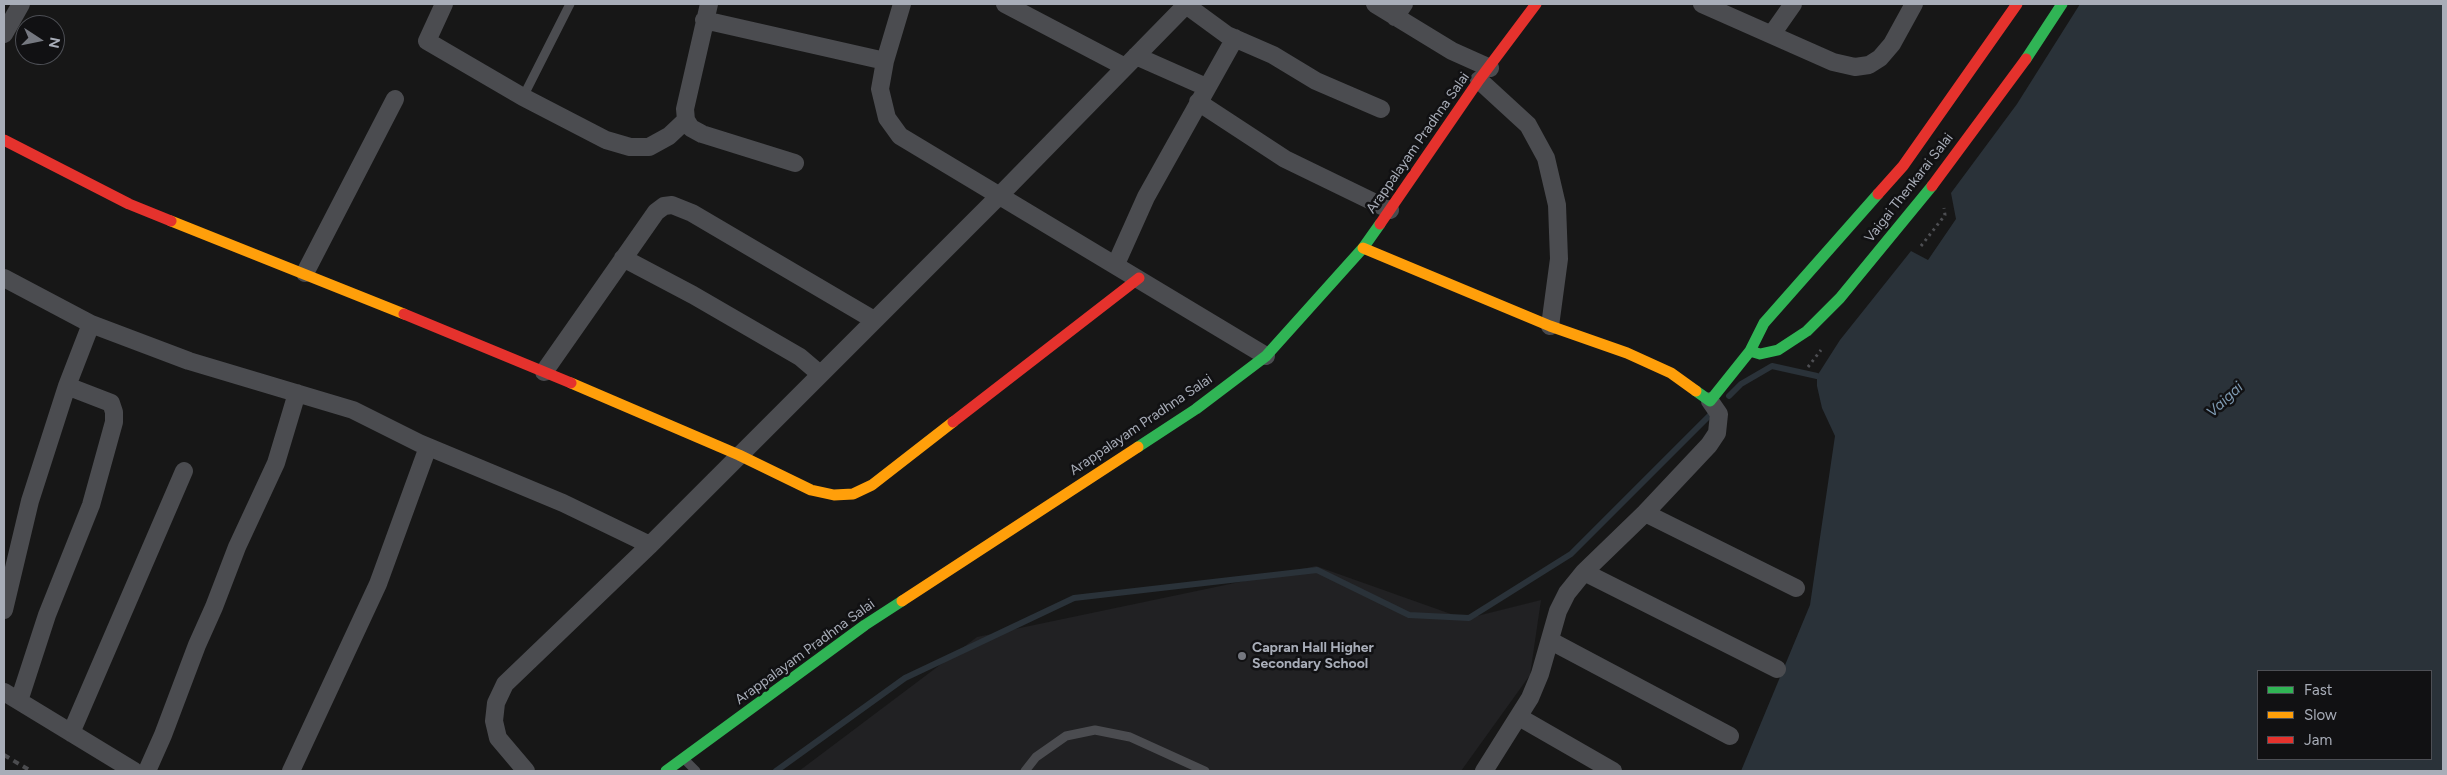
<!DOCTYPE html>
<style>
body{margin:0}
#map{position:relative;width:2447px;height:775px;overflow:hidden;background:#171717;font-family:Figtree,sans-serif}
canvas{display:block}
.frame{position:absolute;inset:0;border:5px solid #a8adb8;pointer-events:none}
.legend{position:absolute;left:2257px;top:670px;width:175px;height:90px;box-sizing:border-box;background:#111113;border:1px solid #4d4f55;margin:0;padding:6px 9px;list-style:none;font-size:15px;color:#a8adb8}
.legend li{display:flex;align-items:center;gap:10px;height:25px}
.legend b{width:25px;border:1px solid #4d4f55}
.north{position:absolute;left:15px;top:15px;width:50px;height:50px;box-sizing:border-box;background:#111113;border:1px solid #4d4f55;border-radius:50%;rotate:101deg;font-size:14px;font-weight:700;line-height:20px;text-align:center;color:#a8adb8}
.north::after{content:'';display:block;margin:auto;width:18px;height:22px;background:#757880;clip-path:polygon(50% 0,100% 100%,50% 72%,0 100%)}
</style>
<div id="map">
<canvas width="2447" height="775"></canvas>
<div class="frame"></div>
<ul class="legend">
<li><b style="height:6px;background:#30b455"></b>Fast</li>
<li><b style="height:6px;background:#ff9f0a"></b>Slow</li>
<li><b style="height:6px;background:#e5322d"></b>Jam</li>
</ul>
<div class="north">N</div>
</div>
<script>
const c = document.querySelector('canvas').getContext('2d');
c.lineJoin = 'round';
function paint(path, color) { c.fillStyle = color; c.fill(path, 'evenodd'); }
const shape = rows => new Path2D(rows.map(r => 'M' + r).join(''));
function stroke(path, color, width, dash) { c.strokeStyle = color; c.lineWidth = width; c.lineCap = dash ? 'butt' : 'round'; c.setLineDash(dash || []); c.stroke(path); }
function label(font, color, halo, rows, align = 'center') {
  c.font = font + ' Figtree,sans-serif'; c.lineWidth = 5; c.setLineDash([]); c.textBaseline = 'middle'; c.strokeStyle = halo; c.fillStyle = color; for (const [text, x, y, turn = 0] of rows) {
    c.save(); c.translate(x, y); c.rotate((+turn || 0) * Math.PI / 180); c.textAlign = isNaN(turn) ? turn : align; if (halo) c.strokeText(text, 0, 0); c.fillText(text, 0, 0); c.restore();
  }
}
paint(shape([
 [1316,566,1465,619,1541,600,1530,675,1461,771,799,771,977,637]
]), '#212123');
paint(shape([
 [2080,4,2443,4,2443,771,1741,771,1810,605,1835,436,1822,408,1817,386,1817,376,1840,340,1911,251,1928,260,1956,219,1951,193,2017,104],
 [2258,671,2431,671,2431,759,2258,759]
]), '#2a3239');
stroke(shape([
 [1729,396,1741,384,1772,366,1817,376],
 [776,771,905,678,1074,598,1317,570,1409,615,1469,618,1571,554,1715,410]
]), '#2a3239', 6);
stroke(shape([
 [1921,246,1945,215,1944,208],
 [1808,367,1821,350]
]), '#4d4e52', 3, [2.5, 4]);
stroke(shape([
 [523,97,570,4],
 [684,759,696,771],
 [1025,771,1036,757,1066,736,1095,730,1130,737,1205,771]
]), '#4b4c50', 9);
stroke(shape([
 [444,4,427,41,523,97,606,140,630,147,649,147,669,136,686,120],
 [709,4,685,109,686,120,691,128,702,134,795,163],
 [902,4,885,61,880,89,887,118,900,136,1266,356],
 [1005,4,1125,67],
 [1375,4,1452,51,1490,68],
 [1702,4,1833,62,1855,67,1869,65,1880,58,1892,44,1914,4],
 [1186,5,1227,35,1273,55,1316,81,1381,109],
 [1395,17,1404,4],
 [704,20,885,61],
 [4,34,21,4],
 [1772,34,1793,4],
 [1136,56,1206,87],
 [1479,80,1528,125,1546,158,1557,205,1559,259,1550,326],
 [1198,102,1285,159,1390,210],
 [623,258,693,295,800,357,820,374],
 [1116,264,1146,197,1235,38],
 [305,273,395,99],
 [4,278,91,324,189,361,353,410,419,443,563,503,650,545],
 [544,372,656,212,664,206,672,205,692,213,874,320],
 [1645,513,1796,588],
 [1584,572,1777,669],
 [4,610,30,501,67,386,91,324],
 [1551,641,1730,736],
 [4,692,134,771],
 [19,701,47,615,91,505,114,422,114,412,111,403,67,386],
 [1519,717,1613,771],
 [71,733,184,471],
 [147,771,163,735,197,645,214,607,237,547,276,463,297,393],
 [291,771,378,584,428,447],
 [526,771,498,738,494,721,496,703,505,684,650,545,1001,194,1187,4],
 [1484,771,1530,698,1540,674,1558,611,1567,593,1584,572,1645,513,1709,445,1717,433,1719,414,1710,401]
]), '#4b4c50', 18);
stroke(shape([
 [2026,59,2062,4],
 [1750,351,1760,354,1778,350,1807,331,1840,298,1932,186],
 [1696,391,1710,401,1750,351,1764,323,1878,194],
 [1138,447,1196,409,1266,356,1363,248,1380,224],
 [666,771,865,625,902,601]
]), '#30b455', 11);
stroke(shape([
 [171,221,404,314],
 [1363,248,1550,326,1627,353,1671,373,1696,391],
 [571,383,739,455,811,490,834,495,853,494,872,485,953,422],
 [902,601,1138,447]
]), '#ff9f0a', 11);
stroke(shape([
 [4,140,129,204,171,221],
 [1932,186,2026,59],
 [1878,194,1903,166,2017,4],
 [1380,224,1479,80,1536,4],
 [404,314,571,383],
 [953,422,1139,278]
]), '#e5322d', 11);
stroke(shape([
 [4,755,31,771]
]), '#4b4c4f', 4, [6, 5]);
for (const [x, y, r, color] of [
 [1242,656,5,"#757880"]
]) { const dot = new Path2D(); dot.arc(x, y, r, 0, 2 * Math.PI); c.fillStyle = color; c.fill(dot); stroke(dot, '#111113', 2); }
label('14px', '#a8adb8', '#111113', [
 ["Arappalayam Pradhna Salai",1418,143,-55],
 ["Vaigai Thenkarai Salai",1909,188,-52],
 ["Arappalayam Pradhna Salai",1141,425,-34],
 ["Arappalayam Pradhna Salai",805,652,-36]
]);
label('bold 14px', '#a8adb8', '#111113', [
 ["Capran Hall Higher",1252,648],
 ["Secondary School",1252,664]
], 'left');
label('italic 15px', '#7f9bb3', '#111113', [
 ["Vaigai",2225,400,-43]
]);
</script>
